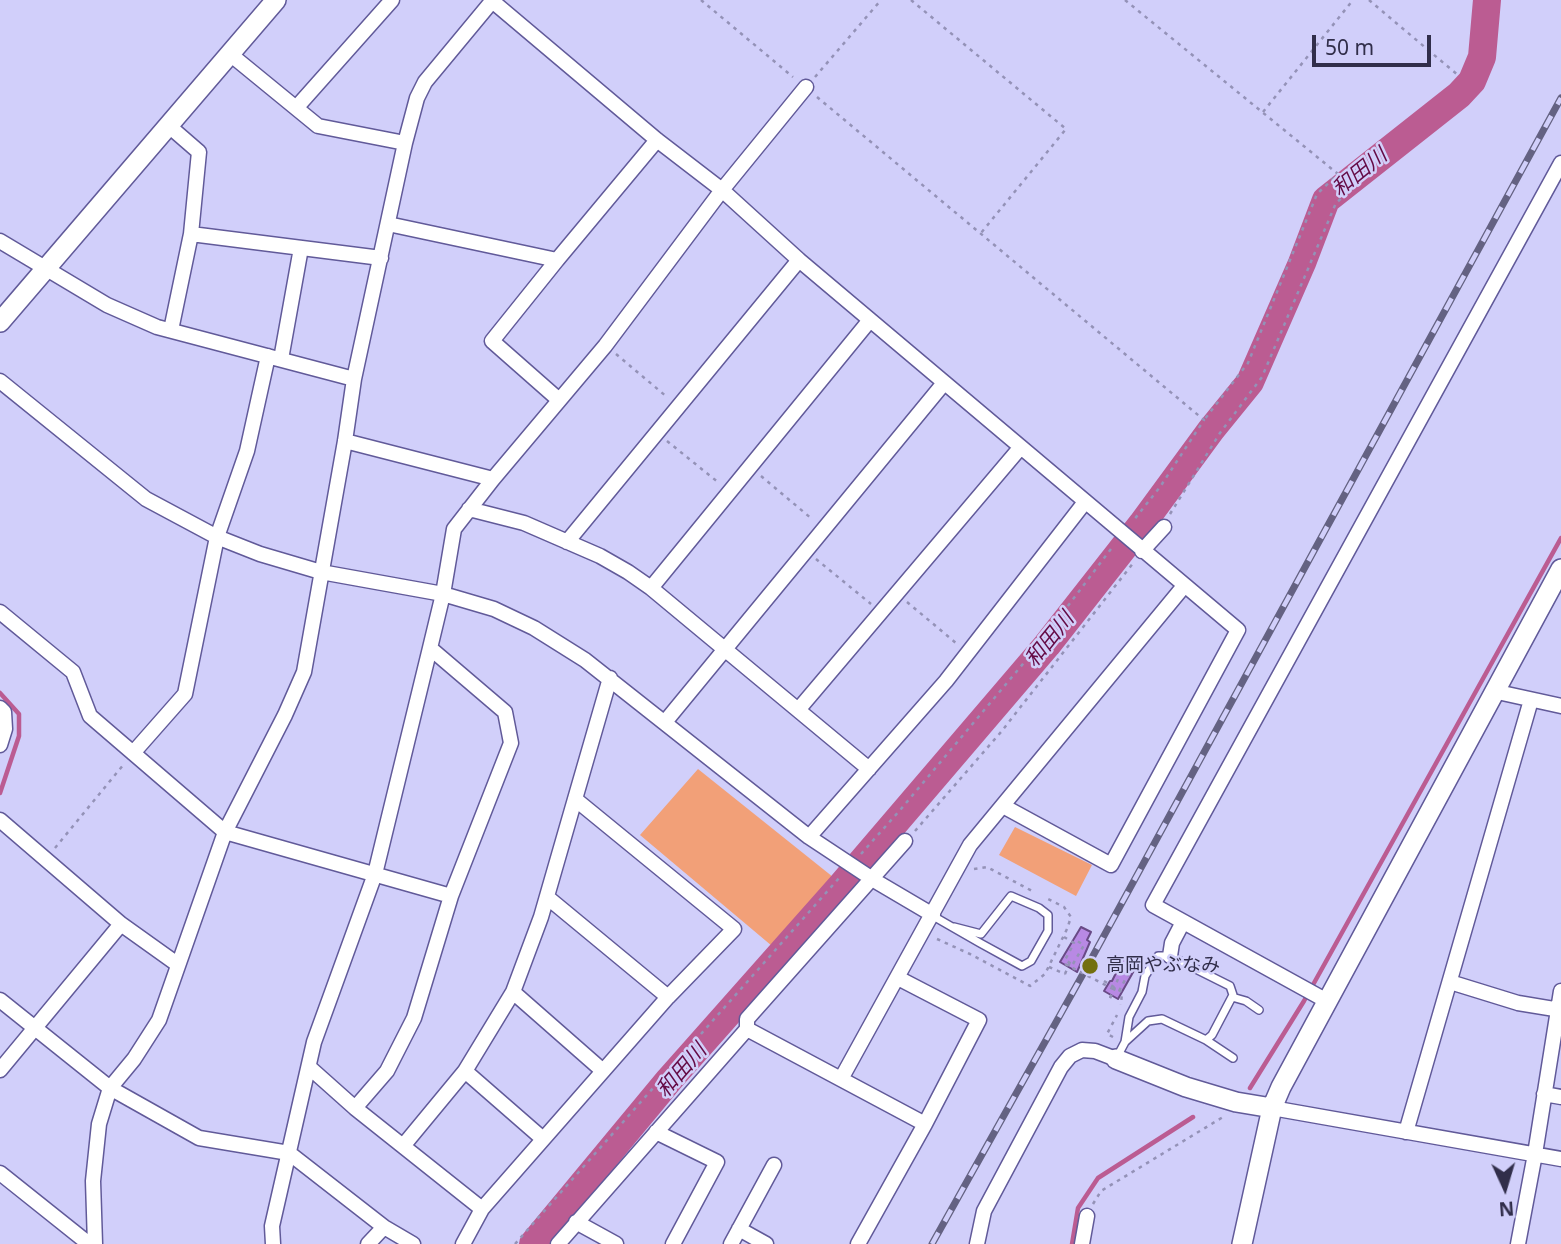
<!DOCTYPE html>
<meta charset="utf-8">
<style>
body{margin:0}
#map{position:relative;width:1561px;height:1244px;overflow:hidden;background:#d1cffa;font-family:"Noto Sans",sans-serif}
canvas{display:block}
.north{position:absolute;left:1470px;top:1153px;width:70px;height:70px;-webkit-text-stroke:5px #d1cffa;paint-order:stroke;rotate:176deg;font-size:19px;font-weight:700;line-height:28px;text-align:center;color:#312e4a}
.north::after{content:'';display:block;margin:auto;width:24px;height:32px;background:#312e4a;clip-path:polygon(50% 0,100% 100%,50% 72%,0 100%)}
.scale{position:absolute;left:1312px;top:35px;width:119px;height:32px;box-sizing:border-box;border:4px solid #312e4a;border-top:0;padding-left:9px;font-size:21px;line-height:24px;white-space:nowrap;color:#312e4a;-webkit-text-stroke:5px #d1cffa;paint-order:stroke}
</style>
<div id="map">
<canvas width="1561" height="1244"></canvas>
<div class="north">N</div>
<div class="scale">50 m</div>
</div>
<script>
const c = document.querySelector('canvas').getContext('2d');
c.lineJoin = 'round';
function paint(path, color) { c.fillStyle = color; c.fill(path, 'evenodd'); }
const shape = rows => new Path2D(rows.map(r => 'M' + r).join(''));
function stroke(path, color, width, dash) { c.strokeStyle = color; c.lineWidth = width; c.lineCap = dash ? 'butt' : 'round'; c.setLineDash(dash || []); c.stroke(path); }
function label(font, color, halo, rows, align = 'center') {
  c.font = font + ' "Noto Sans","Noto Sans JP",sans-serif'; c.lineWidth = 5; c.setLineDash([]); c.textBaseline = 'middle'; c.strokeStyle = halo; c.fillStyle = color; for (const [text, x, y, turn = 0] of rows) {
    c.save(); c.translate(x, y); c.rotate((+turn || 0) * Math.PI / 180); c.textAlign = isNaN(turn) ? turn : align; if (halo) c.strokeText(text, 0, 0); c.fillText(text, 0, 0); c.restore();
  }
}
paint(shape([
 [698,769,833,877,772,946,640,835],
 [1015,827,1092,865,1076,896,999,855]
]), '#f2a078');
stroke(shape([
 [0,693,19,714,19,736,0,793],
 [1250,1088,1304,1001,1561,538],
 [1072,1244,1078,1208,1098,1178,1193,1117]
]), '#bb5c92', 4.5);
stroke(shape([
 [533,1244,669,1080,841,886,1047,645,1142,524,1211,430,1250,382,1302,263,1326,200,1459,95,1472,81,1482,57,1487,0]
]), '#bb5c92', 28);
const building = shape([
 [1081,927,1091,932,1087,940,1090,942,1077,972,1060,962,1081,927],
 [1123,959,1136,967,1118,999,1104,991,1110,981,1112,981,1123,959]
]);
paint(building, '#b889e4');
stroke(building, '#694a86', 2);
const lane = shape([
 [933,916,980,943,1022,966,1031,961,1048,931,1048,915,1039,908,1011,896,981,934,954,927],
 [1232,997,1246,1001,1259,1010],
 [1206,1040,1233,1058],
 [1116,1059,1125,1042,1148,1021,1162,1019,1206,1040,1212,1035,1233,995,1230,986,1170,956,1158,956,1145,976,1142,992,1129,1017,1125,1042]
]);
const street = shape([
 [491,0,657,140,722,190,799,260,1238,630,1111,865,1003,806],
 [230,54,318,126,405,143],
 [296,108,392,0],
 [169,126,199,152,191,234],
 [388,224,557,260,492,341,559,400],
 [0,241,107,305,157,327,354,379],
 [557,260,657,140],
 [171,330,191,234,381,258],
 [281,359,301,248],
 [0,381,146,499,217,537,260,554,321,572,443,594,494,609,534,628,585,660,809,837,877,882,933,915],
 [345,441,493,479],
 [469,509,524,523,600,556,628,572,651,588,869,769],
 [567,542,799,260],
 [1142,551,1164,527],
 [651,588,870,320],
 [0,612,73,672,90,716,225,832,451,896],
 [1493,691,1561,706],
 [0,708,4,712,5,729,0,745],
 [798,710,1020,448],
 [665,722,944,383],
 [133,753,185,694,217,537,247,451,268,356],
 [575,799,610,678],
 [0,820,121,924,177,964],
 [809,837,946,681,1085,502],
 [547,897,668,997],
 [1170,956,1172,943,1183,922],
 [1450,982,1518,1003,1561,1010],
 [513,992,603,1071],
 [0,1000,110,1088,199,1138,289,1153,384,1227,413,1244],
 [1327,1001,1153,905,1561,163],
 [747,1029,925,1124],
 [309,1067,355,1108,387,1071,414,1018,451,896,511,743,505,712,430,648,443,594,454,529,493,479,605,346,722,190,806,87],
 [0,1070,121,924],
 [465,1071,543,1139],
 [841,1079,970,845,1184,586],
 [1544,1094,1561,1097],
 [355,1108,482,1209,668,997,734,929,575,799,541,917,513,992,465,1071,403,1146],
 [1272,1108,1561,1159],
 [656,1132,717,1162,673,1244],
 [1406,1132,1531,700],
 [0,1173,89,1244],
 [576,1222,616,1244],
 [739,1229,766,1244],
 [95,1244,93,1181,99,1124,110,1088,134,1059,159,1020,225,832,285,715,304,672,345,441,354,379,405,143,417,98,425,82,493,0],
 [273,1244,272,1226,314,1042,375,874,430,648],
 [368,1244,384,1227],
 [463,1244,482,1209],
 [558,1244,747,1029,747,1019,905,841],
 [731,1244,774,1165],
 [858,1244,925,1124,979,1020,898,978],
 [977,1244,984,1211,1061,1067,1070,1056,1082,1050,1095,1051,1116,1059],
 [1082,1244,1087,1216],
 [1518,1244,1535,1154,1561,991]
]);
const secondary = shape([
 [0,322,276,0],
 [1116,1059,1186,1087,1236,1102,1272,1108],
 [1242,1244,1272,1108,1281,1087,1561,569]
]);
stroke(lane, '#615a99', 10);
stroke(street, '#615a99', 17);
stroke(secondary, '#615a99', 22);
stroke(shape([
 [701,0,793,77],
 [911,0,1066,129,981,233],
 [1125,0,1338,174,1317,194,1248,363,1204,420],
 [1369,0,1459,76],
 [815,77,881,0],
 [817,97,1204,420,1160,487,1133,521],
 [1263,112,1353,0],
 [616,354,667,397],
 [667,441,719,483],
 [761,476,812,519],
 [1170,514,1220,433,1262,377,1336,203,1353,188,1338,174],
 [816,559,871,604],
 [907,602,956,643],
 [915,831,1001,732,1134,562],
 [55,848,124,764],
 [861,854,901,809,1033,652,1114,545],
 [974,869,987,867,1034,892],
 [1064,937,1074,943,1065,960,1075,966],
 [937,939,970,954,1030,986,1045,974,1067,929,1071,917,1064,907,1046,898],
 [1073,964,1084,945,1077,941],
 [1049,967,1065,974],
 [1065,974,1070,962],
 [1104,981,1122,992,1121,1005],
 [1119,991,1131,969,1124,965],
 [1110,998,1115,988],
 [1113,1037,1107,1034,1117,1015],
 [1093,1204,1101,1191,1223,1117],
 [515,1244,840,877]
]), '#9492b7', 2.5, [3.5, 5]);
stroke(lane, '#fff', 7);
stroke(street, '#fff', 14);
stroke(secondary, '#fff', 19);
const rail = shape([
 [932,1244,1088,965,1561,98]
]);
stroke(rail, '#646282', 7);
stroke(rail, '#d1cffa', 4.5, [13]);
stroke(shape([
 [1065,964,1113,989],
 [1110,998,1124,965]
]), '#9492b7', 2.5, [3.5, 5]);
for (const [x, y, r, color] of [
 [1090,966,9,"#736f0f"]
]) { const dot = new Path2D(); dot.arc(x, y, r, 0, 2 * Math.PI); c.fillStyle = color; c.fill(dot); stroke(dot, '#d1cffa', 2.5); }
label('19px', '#312e4a', '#d1cffa', [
 ["高岡やぶなみ",1106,966]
], 'left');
label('italic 21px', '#640a45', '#d1cffa', [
 ["和田川",1360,173,-39],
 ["和田川",1050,640,-51],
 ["和田川",682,1071,-49]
]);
</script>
